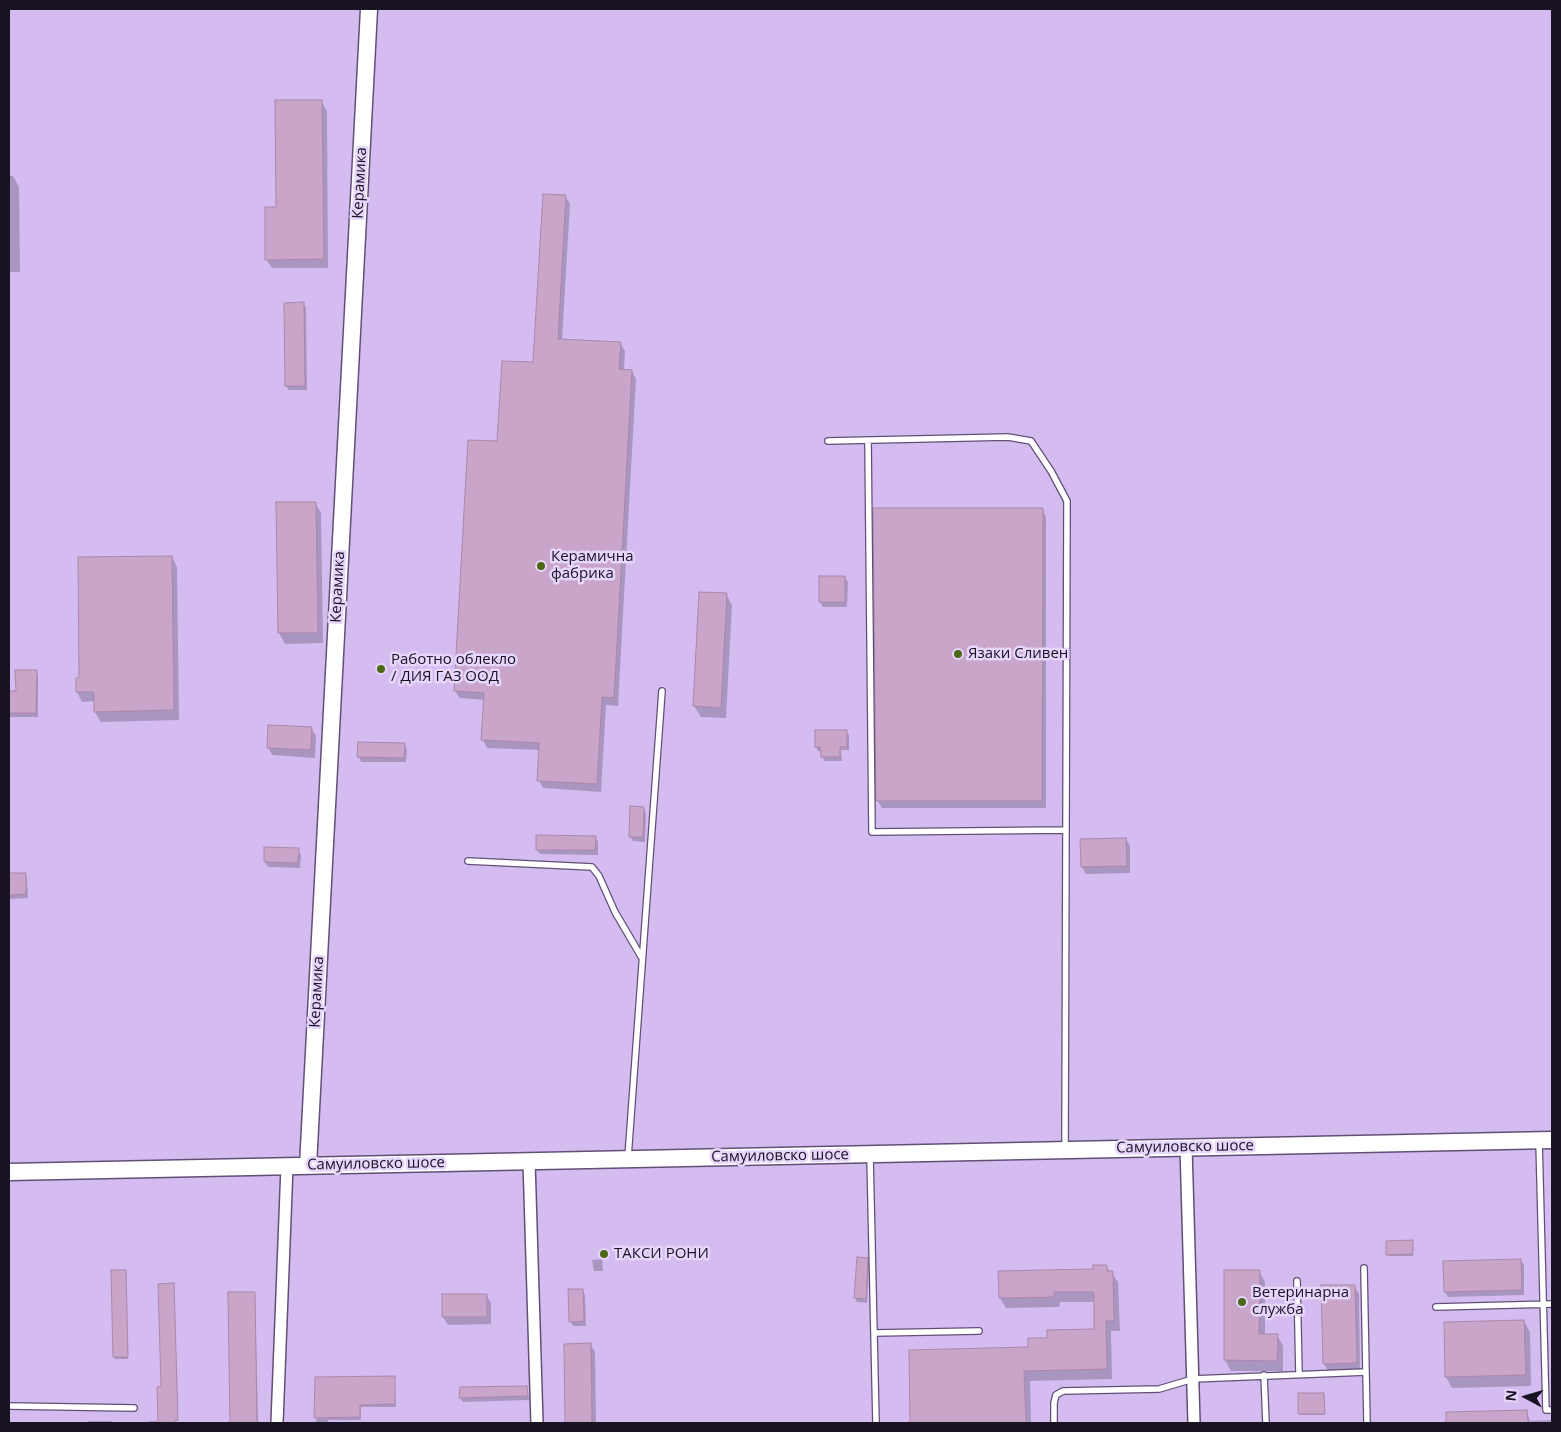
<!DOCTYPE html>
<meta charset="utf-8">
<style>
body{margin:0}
#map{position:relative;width:1561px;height:1432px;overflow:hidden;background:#dcc7f5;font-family:"Open Sans",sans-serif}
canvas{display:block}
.frame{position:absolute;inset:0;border:10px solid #191222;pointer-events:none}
.north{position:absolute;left:1501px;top:1372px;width:50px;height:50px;-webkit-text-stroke:4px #e7d6fc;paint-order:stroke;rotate:276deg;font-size:14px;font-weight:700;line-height:20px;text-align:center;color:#191222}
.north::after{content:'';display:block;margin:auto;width:18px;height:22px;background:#191222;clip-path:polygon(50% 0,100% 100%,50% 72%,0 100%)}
</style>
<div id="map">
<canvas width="1561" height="1432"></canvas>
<div class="frame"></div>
<div class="north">N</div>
</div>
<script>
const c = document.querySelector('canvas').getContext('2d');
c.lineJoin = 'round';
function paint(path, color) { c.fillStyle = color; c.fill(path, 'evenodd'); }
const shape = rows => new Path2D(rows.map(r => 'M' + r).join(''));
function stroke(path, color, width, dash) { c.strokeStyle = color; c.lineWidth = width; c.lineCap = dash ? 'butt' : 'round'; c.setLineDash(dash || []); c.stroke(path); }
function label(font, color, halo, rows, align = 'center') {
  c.font = font + ' "Open Sans",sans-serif'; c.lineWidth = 5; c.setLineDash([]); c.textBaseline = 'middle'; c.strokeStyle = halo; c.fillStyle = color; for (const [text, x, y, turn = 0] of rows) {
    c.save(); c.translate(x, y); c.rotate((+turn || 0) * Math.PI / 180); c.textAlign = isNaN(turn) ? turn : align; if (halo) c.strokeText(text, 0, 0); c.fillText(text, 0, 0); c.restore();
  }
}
paint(shape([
 [9,9,1552,9,1552,1423,9,1423]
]), '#d4bcf0');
paint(shape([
 [322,102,327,111,328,268,272,268,266,259],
 [9,176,13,176,19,187,20,272,9,272],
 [565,196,570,204,562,340,620,343,625,351,624,370,632,371,636,379,618,706,606,705,601,792,543,788,539,781,540,750,487,748,483,740,485,700,460,698,455,691,498,443,534,364],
 [303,303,306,308,307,390,289,390,286,386,285,304],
 [315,503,321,513,323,643,285,644,279,633],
 [1042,509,1046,517,1046,808,882,808,878,801],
 [172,557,177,567,179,720,101,722,95,712,95,701,82,702,77,692,80,680],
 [845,577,848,582,847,607,823,607,820,602],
 [700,593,726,594,732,605,726,718,701,717,694,706],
 [36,671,38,675,38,717,9,717,9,692,17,692],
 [311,728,316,736,315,758,272,755,268,747],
 [846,731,849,735,849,750,841,750,842,761,824,761,822,751,818,751,816,747],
 [404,744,407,749,406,762,361,762,359,757],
 [644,808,646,813,645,842,633,841,630,836],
 [595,837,598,842,598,855,540,854,537,849],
 [1126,839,1130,846,1130,873,1086,874,1082,867],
 [298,850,301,855,300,868,268,867,265,862],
 [9,874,25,874,27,878,28,898,9,899],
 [1412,1241,1413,1256,1389,1256,1387,1254],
 [602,1259,603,1271,594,1271,592,1260],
 [867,1259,869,1263,867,1303,857,1302,855,1298],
 [1521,1260,1524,1265,1524,1295,1448,1297,1445,1292,1444,1263],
 [1106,1266,1118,1282,1120,1331,1111,1331,1112,1379,1030,1381,1031,1423,911,1423,910,1351,1029,1348,1048,1339,1096,1331,1095,1302,1060,1302,1059,1307,1006,1308,1000,1298],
 [125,1271,128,1359,115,1359,114,1357],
 [1225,1271,1259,1271,1265,1282,1265,1335,1277,1335,1283,1346,1283,1371,1231,1371,1225,1360],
 [174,1285,178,1421,149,1423,149,1421,159,1421],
 [1354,1286,1359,1294,1360,1371,1328,1371,1324,1364],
 [582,1290,585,1295,586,1326,573,1326,570,1321],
 [229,1293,254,1293,255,1295,258,1423,231,1423],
 [486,1295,491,1303,491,1324,448,1325,443,1317],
 [1524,1321,1530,1332,1531,1386,1452,1388,1446,1377,1445,1324],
 [590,1344,595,1352,596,1423,567,1423,566,1345],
 [394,1377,396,1407,361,1407,361,1420,328,1420,328,1423,316,1423,317,1378],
 [527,1387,529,1400,463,1402,460,1398],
 [1324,1395,1325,1415,1300,1415,1299,1413],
 [1527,1411,1530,1421,1552,1420,1552,1423,1448,1423,1447,1413],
 [88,1421,112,1421,113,1423,88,1423]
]), '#0003');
const building = shape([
 [275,100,322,100,324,259,265,260,265,207,276,207,275,100],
 [543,194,566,195,558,339,621,342,619,369,632,370,614,698,602,697,597,784,537,781,539,743,481,740,484,693,454,691,468,440,497,441,502,361,533,362,543,194],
 [304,302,305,386,285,386,284,303,304,302],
 [276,502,316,502,318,633,278,633,276,502],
 [873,508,1043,508,1042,801,876,801,873,508],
 [172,556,174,710,94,712,94,692,76,692,76,678,79,678,78,557,172,556],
 [819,576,845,576,845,602,819,602,819,576],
 [699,592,727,593,721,708,693,706,699,592],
 [15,670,37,670,36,713,9,713,9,691,16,691,15,670],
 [268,725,312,727,311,750,267,748,268,725],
 [815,730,847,730,847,747,840,747,840,757,821,757,820,747,815,747,815,730],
 [358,742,405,743,404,758,357,757,358,742],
 [630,806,644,807,643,837,629,837,630,806],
 [536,835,596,836,595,850,536,850,536,835],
 [1126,838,1127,866,1081,867,1080,839,1126,838],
 [264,847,299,848,298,863,264,862,264,847],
 [9,873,26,873,26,894,9,895,9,873],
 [1413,1240,1413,1254,1386,1255,1386,1241,1413,1240],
 [857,1257,868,1258,866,1299,854,1298,857,1257],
 [1521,1259,1522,1290,1444,1292,1443,1261,1521,1259],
 [1093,1265,1107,1265,1107,1271,1113,1271,1114,1321,1106,1321,1107,1369,1024,1371,1026,1423,910,1423,909,1350,1028,1347,1028,1338,1047,1338,1047,1330,1094,1329,1094,1292,1054,1292,1054,1297,999,1298,998,1271,1093,1269,1093,1265],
 [111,1270,126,1270,128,1357,113,1357,111,1270],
 [1224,1270,1260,1270,1259,1334,1278,1334,1277,1361,1224,1360,1224,1270],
 [174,1283,178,1420,175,1420,175,1423,158,1423,157,1387,161,1386,158,1284,174,1283],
 [1321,1285,1355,1285,1357,1363,1323,1364,1321,1285],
 [568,1289,583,1289,584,1321,569,1322,568,1289],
 [228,1292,255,1292,257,1423,230,1423,228,1292],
 [442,1294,487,1294,487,1317,442,1317,442,1294],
 [1524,1320,1526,1375,1445,1377,1444,1322,1524,1320],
 [591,1343,592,1423,565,1423,564,1344,591,1343],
 [395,1376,395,1404,360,1405,360,1417,314,1418,315,1377,395,1376],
 [527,1386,528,1396,459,1398,460,1387,527,1386],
 [1298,1393,1324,1393,1325,1414,1298,1414,1298,1393],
 [1527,1410,1528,1423,1446,1423,1446,1412,1527,1410]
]);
paint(building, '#c9a5ca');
stroke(building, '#ab87ab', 1);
const lane = shape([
 [868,440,872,832,1066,830],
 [828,441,1008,437,1031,441,1051,471,1067,501,1065,1149],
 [468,861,592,867,599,876,615,912,642,958],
 [1539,1141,1546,1410,1552,1410],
 [870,1156,876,1423],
 [628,1157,662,691],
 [1364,1268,1367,1423],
 [1297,1281,1299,1374],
 [1436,1307,1552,1304],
 [874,1333,979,1331],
 [1264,1375,1266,1423],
 [9,1406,134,1408],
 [1054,1423,1054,1403,1056,1395,1063,1391,1159,1389,1193,1379,1366,1372]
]);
const street = shape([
 [1186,1147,1194,1423],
 [529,1161,537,1423],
 [277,1423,287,1166]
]);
const secondary = shape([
 [308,1166,369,9],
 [9,1172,1552,1140]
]);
stroke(lane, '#624f76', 8);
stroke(street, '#624f76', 14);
stroke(secondary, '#624f76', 19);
stroke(lane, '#fff', 5.5);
stroke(street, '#fff', 11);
stroke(secondary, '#fff', 16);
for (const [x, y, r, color] of [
 [541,566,5,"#4e6717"],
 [958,654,5,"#4e6717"],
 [381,669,5,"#4e6717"],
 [604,1254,5,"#4e6717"],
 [1242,1302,5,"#4e6717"]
]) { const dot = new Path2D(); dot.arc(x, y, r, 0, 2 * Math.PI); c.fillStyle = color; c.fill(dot); stroke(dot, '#e7d6fc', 2); }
label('15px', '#191222', '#e7d6fc', [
 ["Керамика",360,183,-87],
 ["Керамика",338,587,-87],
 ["Керамика",317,992,-87],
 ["Самуиловско шосе",1185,1147,-1],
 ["Самуиловско шосе",780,1156,-1],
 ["Самуиловско шосе",376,1164,-1]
]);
label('15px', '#191222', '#e7d6fc', [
 ["Керамична",551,557],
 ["фабрика",551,574],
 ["Язаки Сливен",968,654],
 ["Работно облекло",391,660],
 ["/ ДИЯ ГАЗ ООД",391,677],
 ["ТАКСИ РОНИ",614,1254],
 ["Ветеринарна",1252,1293],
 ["служба",1252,1310]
], 'left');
</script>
